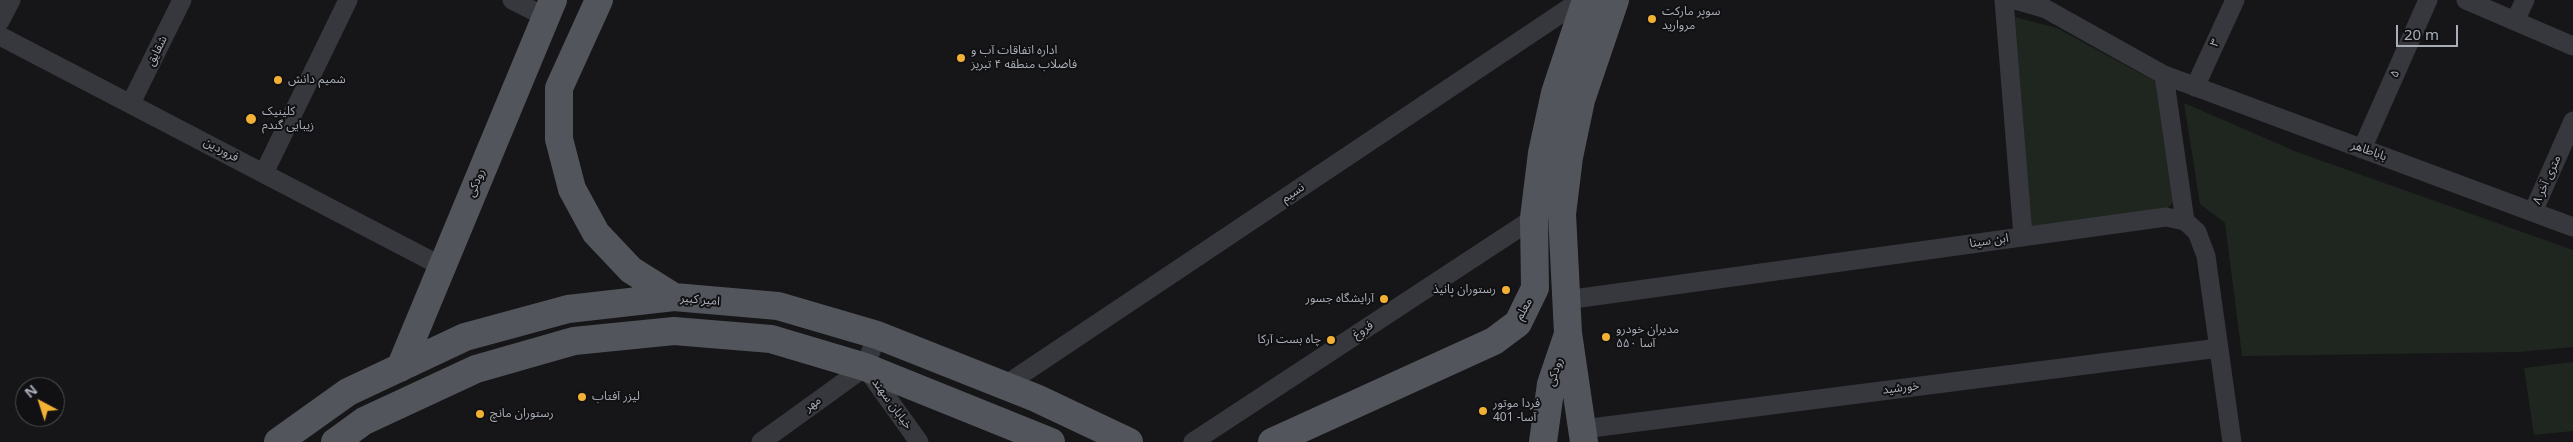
<!DOCTYPE html>
<meta charset="utf-8">
<style>
body{margin:0}
#map{position:relative;width:2573px;height:442px;overflow:hidden;background:#161618;font-family:"Noto Sans",sans-serif}
canvas{display:block}
.north{position:absolute;left:15px;top:377px;width:50px;height:50px;box-sizing:border-box;background:#111113;border:1px solid #4d4f55;border-radius:50%;rotate:320deg;font-size:14px;font-weight:700;line-height:20px;text-align:center;color:#a8adb8}
.north::after{content:'';display:block;margin:auto;width:18px;height:22px;background:#f2b134;clip-path:polygon(50% 0,100% 100%,50% 72%,0 100%)}
.scale{position:absolute;left:2396px;top:25px;width:62px;height:22px;box-sizing:border-box;border:2px solid #a8adb8;border-top:0;padding-left:6px;font-size:15px;line-height:18px;white-space:nowrap;color:#a8adb8;-webkit-text-stroke:4px #111113;paint-order:stroke}
</style>
<div id="map">
<canvas width="2573" height="442"></canvas>
<div class="north">N</div>
<div class="scale">20 m</div>
</div>
<script>
const c = document.querySelector('canvas').getContext('2d');
c.lineJoin = 'round';
function paint(path, color) { c.fillStyle = color; c.fill(path, 'evenodd'); }
const shape = rows => new Path2D(rows.map(r => 'M' + r).join(''));
function stroke(path, color, width, dash) { c.strokeStyle = color; c.lineWidth = width; c.lineCap = dash ? 'butt' : 'round'; c.setLineDash(dash || []); c.stroke(path); }
function label(font, color, halo, rows, align = 'center') {
  c.font = font + ' "Noto Sans","Noto Sans Arabic",sans-serif'; c.lineWidth = 4; c.setLineDash([]); c.textBaseline = 'middle'; c.strokeStyle = halo; c.fillStyle = color; for (const [text, x, y, turn = 0] of rows) {
    c.save(); c.translate(x, y); c.rotate((+turn || 0) * Math.PI / 180); c.textAlign = isNaN(turn) ? turn : align; if (halo) c.strokeText(text, 0, 0); c.fillText(text, 0, 0); c.restore();
  }
}
paint(shape([
 [2015,17,2057,28,2158,83,2174,201,2167,209,2031,228],
 [2184,103,2297,152,2573,250,2573,347,2518,352,2242,356,2225,223,2200,204],
 [2573,362,2573,431,2534,435,2524,368]
]), '#1e261f');
stroke(shape([
 [512,0,546,17],
 [2004,0,2023,236],
 [2015,0,2046,9,2164,75,2185,221],
 [2466,0,2573,46],
 [0,21,11,0],
 [2515,21,2525,0],
 [0,36,441,266],
 [2164,75,2573,227],
 [2195,87,2235,0],
 [131,103,182,0],
 [2362,149,2428,0],
 [264,173,348,0],
 [2533,212,2573,121],
 [1566,300,2166,217,2185,221,2197,232,2206,256,2232,442],
 [865,367,877,335],
 [866,368,919,442],
 [1004,386,1581,0],
 [1583,429,2219,348],
 [761,442,865,367],
 [1193,442,1534,218]
]), '#37383d', 19);
stroke(shape([
 [599,0,559,88,559,139,572,189,596,233,631,270,674,297],
 [400,368,553,0],
 [278,442,348,392,465,337,568,309,674,297,778,306,877,335,1036,398,1129,442],
 [335,442,364,421,476,369,574,341,674,331,771,339,865,367,1051,442],
 [1272,442,1494,341,1518,323,1535,288,1534,218,1542,153,1555,93,1586,0],
 [1543,442,1551,384,1567,337],
 [1584,442,1568,333,1562,214,1569,157,1581,100,1615,0]
]), '#53555c', 28);
for (const [x, y, r, color] of [
 [1652,19,5,"#f2b134"],
 [961,58,5,"#f2b134"],
 [278,80,5,"#f2b134"],
 [251,119,6,"#f2b134"],
 [1506,290,5,"#f2b134"],
 [1384,299,5,"#f2b134"],
 [1606,337,5,"#f2b134"],
 [1331,340,5,"#f2b134"],
 [582,397,5,"#f2b134"],
 [1483,411,5,"#f2b134"],
 [480,414,5,"#f2b134"]
]) { const dot = new Path2D(); dot.arc(x, y, r, 0, 2 * Math.PI); c.fillStyle = color; c.fill(dot); stroke(dot, '#111113', 2); }
label('12px', '#a8adb8', '#111113', [
 ["سوپر مارکت",1662,12],
 ["مروارید",1662,26],
 ["اداره اتفاقات آب و",971,51],
 ["فاضلاب منطقه ۴ تبریز",971,65],
 ["شمیم دانش",288,80],
 ["کلینیک",262,112],
 ["زیبایی گندم",262,126],
 ["رستوران پانیذ",1496,290,"right"],
 ["آرایشگاه جسور",1374,299,"right"],
 ["مدیران خودرو",1616,330],
 ["۵۵۰ آسا",1616,344],
 ["چاه بست آرکا",1321,340,"right"],
 ["لیزر آفتاب",592,397],
 ["فردا موتور",1493,404],
 ["401 -آسا",1493,418],
 ["رستوران مانچ",490,414]
], 'left');
label('12px', '#a8adb8', '#111113', [
 ["۳",2215,43,-65],
 ["شقایق",157,51,-63],
 ["۵",2395,74,-66],
 ["فروردین",221,150,28],
 ["باباطاهر",2369,151,20],
 ["۸ متری آخر",2547,180,-66],
 ["رودکى",476,183,-68],
 ["نسیم",1293,193,-34],
 ["ابن سینا",1989,241,-8],
 ["امیر کبیر",700,300,5],
 ["معلم",1524,309,-61],
 ["فروغ",1363,330,-33],
 ["رودکی",1555,372,-73],
 ["خورشید",1901,388,-7],
 ["مهر",813,404,-36],
 ["خیابان سهند",892,404,54]
]);
</script>
